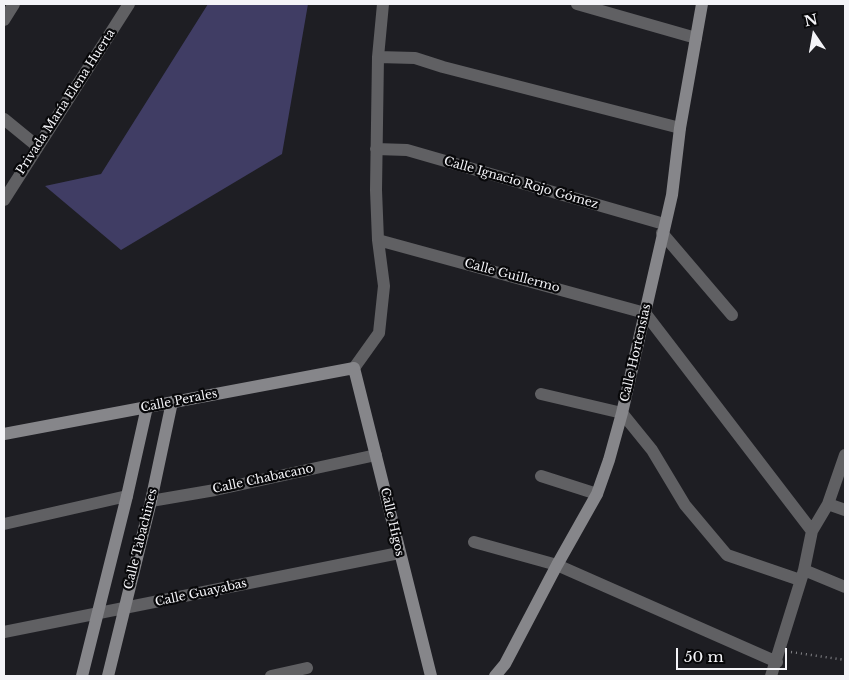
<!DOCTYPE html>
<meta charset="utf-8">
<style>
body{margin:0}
#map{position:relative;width:849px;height:680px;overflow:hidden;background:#1e1e23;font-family:"Libre Baskerville",serif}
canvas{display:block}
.frame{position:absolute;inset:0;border:5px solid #f4f4f8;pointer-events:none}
.north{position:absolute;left:789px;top:10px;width:50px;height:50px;-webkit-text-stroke:4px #08080a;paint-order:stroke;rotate:348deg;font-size:14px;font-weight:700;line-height:20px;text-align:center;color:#f4f4f8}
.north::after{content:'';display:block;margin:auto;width:18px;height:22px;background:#f4f4f8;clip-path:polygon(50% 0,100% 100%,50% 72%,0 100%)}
.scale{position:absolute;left:676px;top:648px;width:111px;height:22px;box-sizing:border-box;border:2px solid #f4f4f8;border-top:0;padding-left:6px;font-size:15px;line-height:18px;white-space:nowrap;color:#f4f4f8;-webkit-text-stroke:4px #08080a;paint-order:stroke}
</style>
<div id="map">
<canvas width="849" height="680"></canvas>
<div class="frame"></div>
<div class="north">N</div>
<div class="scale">50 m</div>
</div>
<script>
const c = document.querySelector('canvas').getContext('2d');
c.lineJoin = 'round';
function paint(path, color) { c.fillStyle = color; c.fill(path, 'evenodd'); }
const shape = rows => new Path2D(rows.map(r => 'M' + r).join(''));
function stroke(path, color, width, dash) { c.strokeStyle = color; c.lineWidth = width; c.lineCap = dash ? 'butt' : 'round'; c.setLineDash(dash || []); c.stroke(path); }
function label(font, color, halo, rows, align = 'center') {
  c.font = font + ' "Libre Baskerville",serif'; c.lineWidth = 4.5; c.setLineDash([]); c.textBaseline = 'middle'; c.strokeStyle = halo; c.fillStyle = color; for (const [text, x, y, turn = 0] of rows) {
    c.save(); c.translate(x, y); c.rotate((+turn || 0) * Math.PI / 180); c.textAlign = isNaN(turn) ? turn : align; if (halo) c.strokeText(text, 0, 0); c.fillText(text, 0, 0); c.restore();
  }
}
paint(shape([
 [208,4,308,4,282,154,121,250,45,186,101,174]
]), '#403d64');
stroke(shape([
 [791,652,845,660]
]), '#858589', 2.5, [1, 4]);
stroke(shape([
 [577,4,696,38],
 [4,20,14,4],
 [378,57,415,58,443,67,680,128],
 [4,119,37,146],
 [376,149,407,150,664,224],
 [4,200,129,4],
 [662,233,732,315],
 [378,240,645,313,812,531],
 [354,368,379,333,384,286,378,240,376,190,378,57,383,4],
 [541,394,622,413,652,450,685,505,727,555,800,580],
 [541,476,597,494],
 [151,501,215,490,376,455],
 [828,504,845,510],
 [4,524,127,496],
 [474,542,557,565,777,662],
 [804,570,845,587],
 [4,632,399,553],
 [271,676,307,668],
 [771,676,804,570,812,531,828,504,845,455]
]), '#606063', 12);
stroke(shape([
 [4,434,354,368,431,676],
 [82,676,127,496,147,407],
 [108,676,151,501,172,402],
 [495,676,505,664,557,565,597,494,609,460,622,413,672,195,680,128,702,4]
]), '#86868a', 12);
label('12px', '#f4f4f8', '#08080a', [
 ["Privada María Elena Huerta",66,102,-57],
 ["Calle Ignacio Rojo Gómez",521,183,16],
 ["Calle Guillermo",512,276,15],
 ["Calle Hortensias",636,353,-77],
 ["Calle Perales",179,401,-11],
 ["Calle Chabacano",263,479,-12],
 ["Calle Higos",392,522,77],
 ["Calle Tabachines",141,539,-76],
 ["Calle Guayabas",201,593,-12]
]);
</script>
